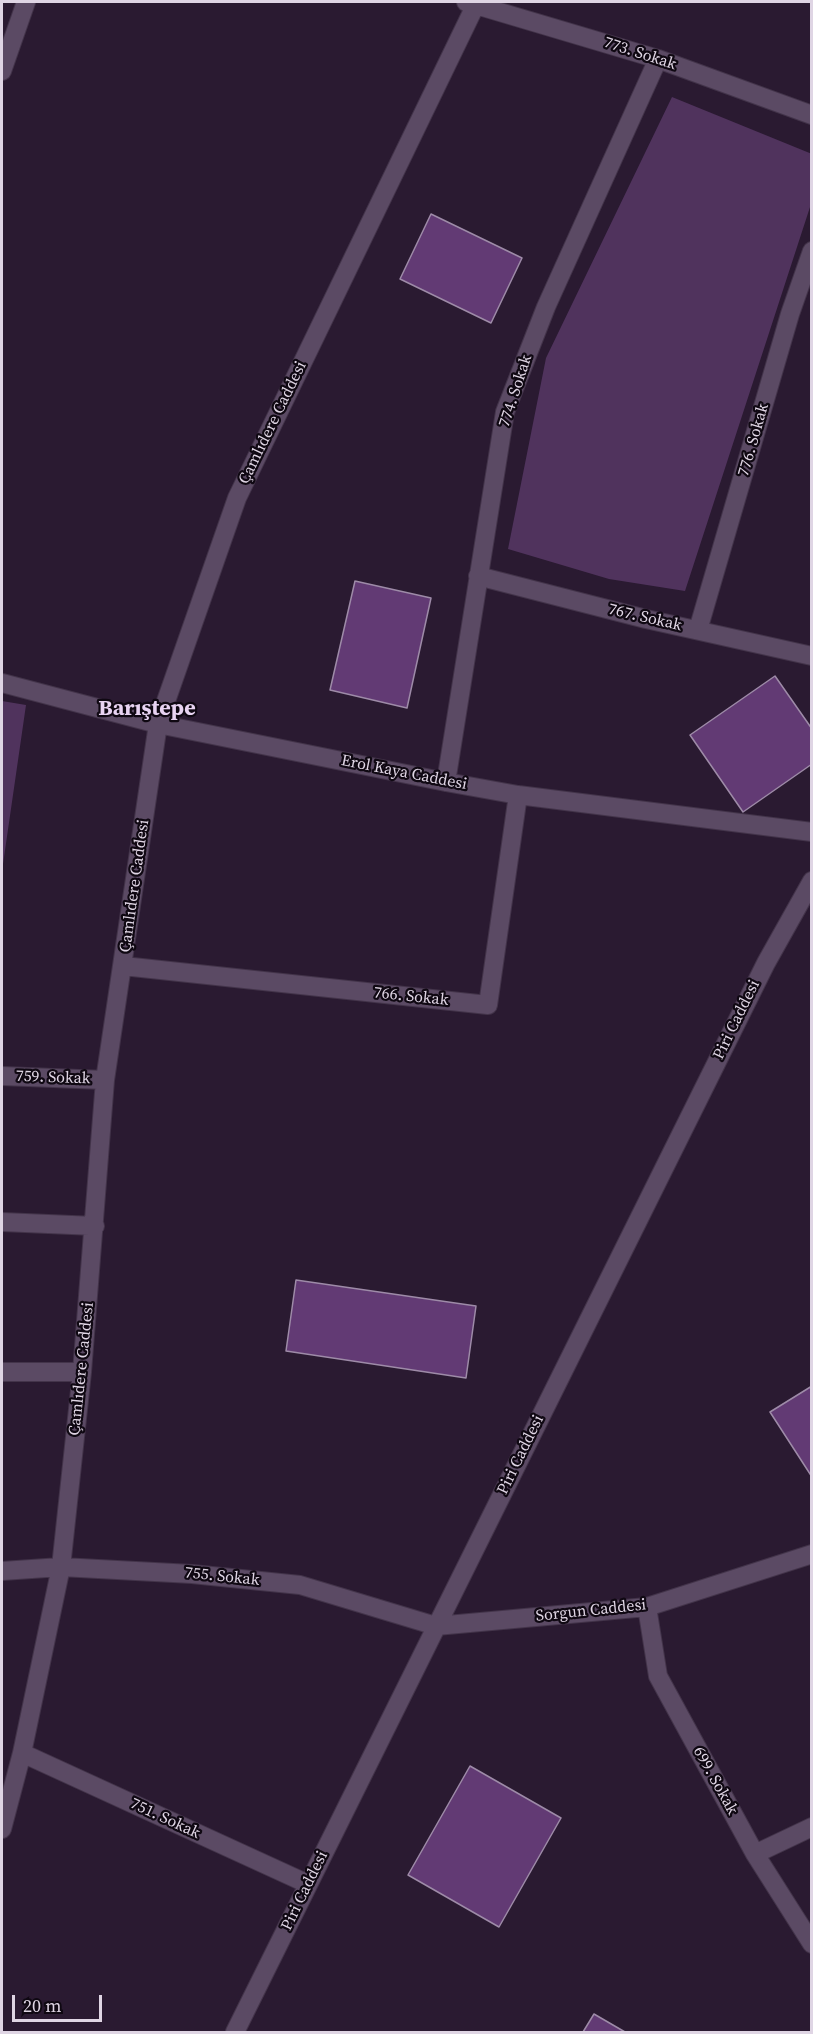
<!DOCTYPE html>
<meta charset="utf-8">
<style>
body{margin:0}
#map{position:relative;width:813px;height:2034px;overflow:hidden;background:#2a1a31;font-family:"Source Serif 4",serif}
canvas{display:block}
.frame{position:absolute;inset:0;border:3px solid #dfd5e4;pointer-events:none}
.scale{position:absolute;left:12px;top:1995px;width:90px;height:27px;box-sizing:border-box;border:3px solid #dfd5e4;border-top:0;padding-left:8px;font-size:18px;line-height:21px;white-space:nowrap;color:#dfd5e4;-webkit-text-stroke:4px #0f0812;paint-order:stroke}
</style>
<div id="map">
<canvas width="813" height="2034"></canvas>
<div class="frame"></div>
<div class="scale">20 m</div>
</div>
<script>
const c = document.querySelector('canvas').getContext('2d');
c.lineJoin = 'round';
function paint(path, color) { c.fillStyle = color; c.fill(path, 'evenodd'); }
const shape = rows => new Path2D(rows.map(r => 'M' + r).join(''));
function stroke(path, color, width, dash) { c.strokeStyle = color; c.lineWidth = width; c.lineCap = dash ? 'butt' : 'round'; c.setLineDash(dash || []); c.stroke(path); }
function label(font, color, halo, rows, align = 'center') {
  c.font = font + ' "Source Serif 4",serif'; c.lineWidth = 4.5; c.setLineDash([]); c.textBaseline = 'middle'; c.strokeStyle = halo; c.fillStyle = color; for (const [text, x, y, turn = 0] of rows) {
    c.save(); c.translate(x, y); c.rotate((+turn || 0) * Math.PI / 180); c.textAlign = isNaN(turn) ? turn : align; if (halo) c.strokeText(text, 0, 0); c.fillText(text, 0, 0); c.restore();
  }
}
paint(shape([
 [672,97,812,154,811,204,685,591,609,579,508,549,546,358],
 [2,701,26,705,2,871]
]), '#50335d');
const building = shape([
 [431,214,522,258,491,323,400,279,431,214],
 [355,581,431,598,407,708,330,690,355,581],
 [775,676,812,729,812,764,743,812,690,735,775,676],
 [296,1280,476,1306,466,1378,286,1351,296,1280],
 [812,1386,812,1477,770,1412,812,1386],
 [470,1766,561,1818,499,1927,408,1875,470,1766],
 [594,2014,625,2032,583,2032,594,2014]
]);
paint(building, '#623a74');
stroke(building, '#9e8ba8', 1.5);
const minor = shape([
 [466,2,658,59,812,115],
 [2,71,26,2],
 [478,576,646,619,812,656],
 [698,630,790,314,812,251],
 [2,683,158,724,446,782,518,795,812,832],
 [446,782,505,412,546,307,658,59],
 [123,966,488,1005,518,795],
 [2,1076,105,1080],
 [2,1222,95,1226],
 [2,1372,82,1372],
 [2,1571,61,1567,192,1574,300,1585,436,1626,647,1607,812,1554],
 [647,1607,658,1676,755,1854,812,1944],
 [22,1753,308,1884],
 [2,1829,22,1753,61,1567,82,1372,105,1080,158,724,237,498,477,2],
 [755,1854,812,1827],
 [235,2032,766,963,812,881]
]);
stroke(minor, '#43344a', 20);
stroke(minor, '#5b4a64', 18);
label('16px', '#dfd5e4', '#0f0812', [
 ["773. Sokak",640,54,18],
 ["774. Sokak",516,391,-72],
 ["Çamlıdere Caddesi",273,423,-64],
 ["776. Sokak",754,440,-74],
 ["767. Sokak",645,618,13],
 ["Erol Kaya Caddesi",404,773,11],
 ["Çamlıdere Caddesi",135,886,-82],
 ["766. Sokak",411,997,6],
 ["Piri Caddesi",737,1020,-64],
 ["759. Sokak",53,1078,2],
 ["Çamlıdere Caddesi",82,1369,-84],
 ["Piri Caddesi",521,1455,-64],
 ["755. Sokak",222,1577,6],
 ["Sorgun Caddesi",591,1611,-6],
 ["699. Sokak",715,1781,61],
 ["751. Sokak",165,1819,25],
 ["Piri Caddesi",305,1891,-64]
]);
label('bold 22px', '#e8d3f2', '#0f0812', [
 ["Barıştepe",147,709]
]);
</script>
